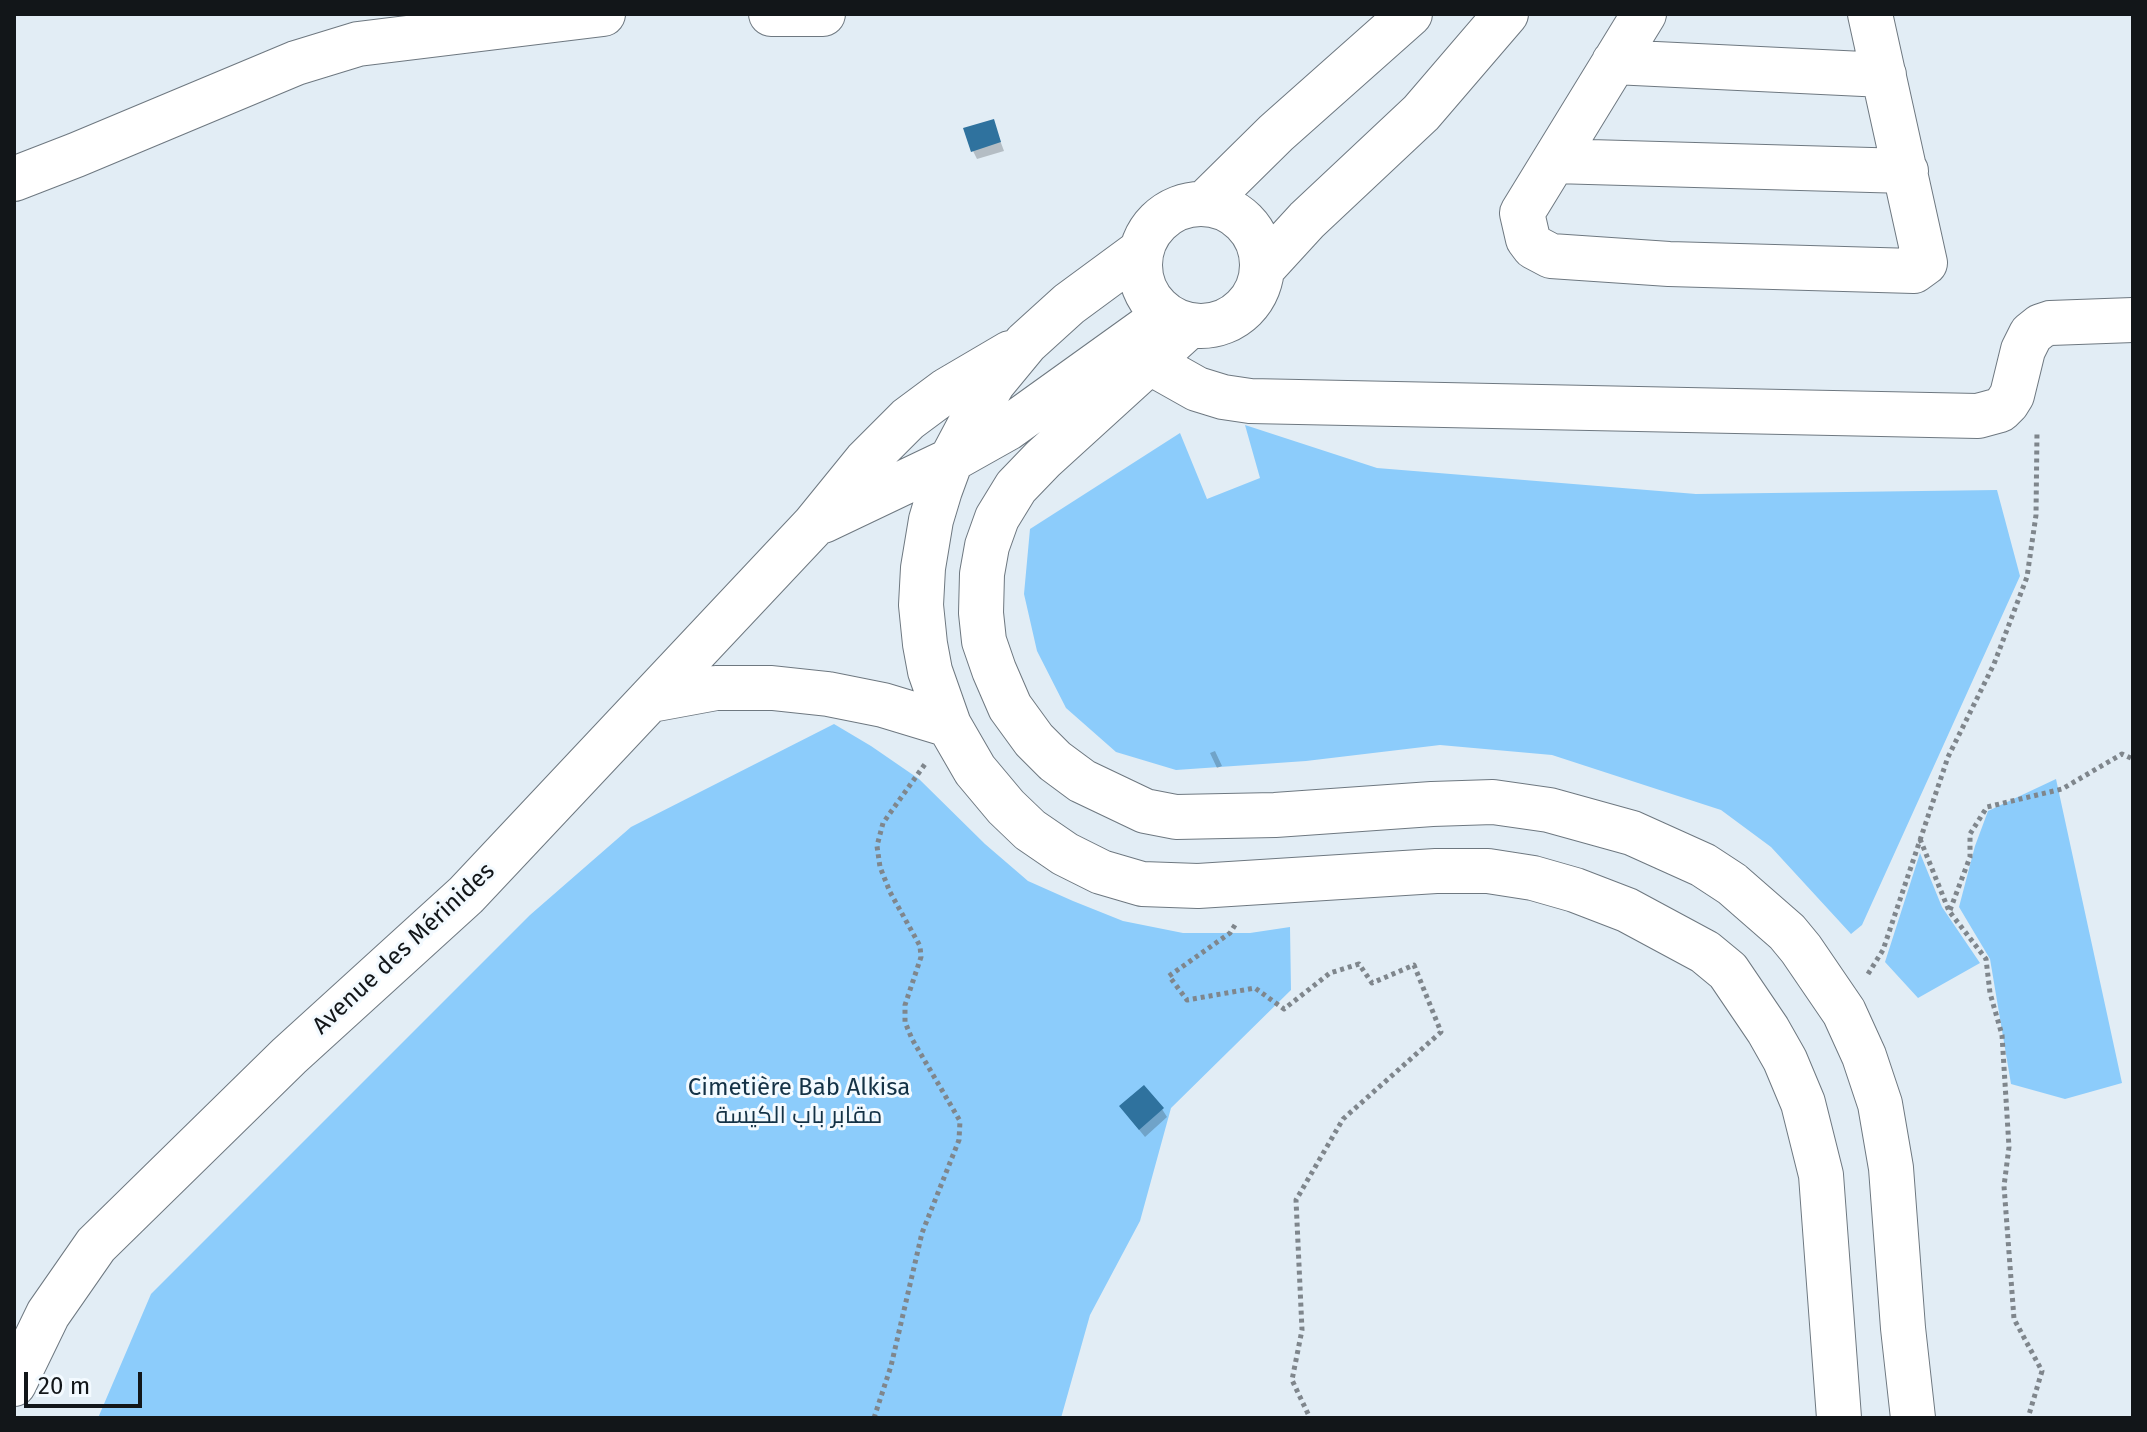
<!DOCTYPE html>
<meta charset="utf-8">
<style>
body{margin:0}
#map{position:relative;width:2147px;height:1432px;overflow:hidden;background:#e2edf5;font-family:"Fira Sans",sans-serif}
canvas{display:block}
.frame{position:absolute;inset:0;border:16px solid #121619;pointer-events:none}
.scale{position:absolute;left:24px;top:1372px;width:118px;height:36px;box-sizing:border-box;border:4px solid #121619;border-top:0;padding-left:10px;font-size:24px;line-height:28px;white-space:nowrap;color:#121619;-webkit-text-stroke:6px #f3faff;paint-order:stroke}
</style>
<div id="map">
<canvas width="2147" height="1432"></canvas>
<div class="frame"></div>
<div class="scale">20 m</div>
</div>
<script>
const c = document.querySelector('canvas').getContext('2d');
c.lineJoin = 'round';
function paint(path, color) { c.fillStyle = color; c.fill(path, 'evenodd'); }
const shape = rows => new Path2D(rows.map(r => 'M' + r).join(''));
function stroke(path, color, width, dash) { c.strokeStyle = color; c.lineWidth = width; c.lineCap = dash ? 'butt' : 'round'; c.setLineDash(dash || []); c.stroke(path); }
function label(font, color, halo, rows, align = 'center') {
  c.font = font + ' "Fira Sans",Cairo,sans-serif'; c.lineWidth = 6; c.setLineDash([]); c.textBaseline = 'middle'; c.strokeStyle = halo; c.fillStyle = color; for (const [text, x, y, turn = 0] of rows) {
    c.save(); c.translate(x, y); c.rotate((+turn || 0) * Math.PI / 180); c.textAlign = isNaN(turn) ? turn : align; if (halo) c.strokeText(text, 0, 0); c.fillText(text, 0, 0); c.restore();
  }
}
paint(shape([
 [1245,425,1377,468,1696,494,1997,490,2020,576,1862,925,1851,934,1771,847,1721,810,1552,755,1440,745,1306,761,1176,770,1116,752,1066,708,1037,651,1024,594,1030,529,1180,433,1207,499,1260,478],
 [834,724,871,746,919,779,985,844,1028,881,1073,901,1123,921,1183,933,1250,933,1290,927,1291,990,1171,1108,1140,1221,1090,1315,1061,1418,98,1418,151,1294,530,915,631,827],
 [2056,779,2122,1083,2065,1099,2011,1084,1990,959,1959,907,1975,846,1988,811],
 [1920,853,1942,907,1980,963,1918,998,1885,962]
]), '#8cccfb');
paint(shape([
 [993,121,1004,151,977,159,973,151],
 [1215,751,1222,766,1217,768,1210,753],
 [1162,1109,1167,1117,1145,1137,1127,1115]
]), '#0003');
paint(shape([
 [994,119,1001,142,971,152,963,128],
 [1144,1085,1164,1108,1139,1130,1119,1106]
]), '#2f729e');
const minor = shape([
 [771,14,823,14],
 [1644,14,1522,213,1528,239,1534,247,1551,256,1669,264,1914,271,1925,263,1870,14],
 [1614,62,1884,75],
 [1554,161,1906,171],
 [14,179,76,155,296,63,358,44,603,14],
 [1149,362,1197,389,1223,397,1250,401,1978,416,2000,410,2007,403,2012,395,2023,350,2031,334,2041,326,2050,323,2133,320]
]);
const major = shape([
 [1205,203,1276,133,1410,14],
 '1140 265a61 61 0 1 1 122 0a61 61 0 1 1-122 0Z',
 [1141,251,1069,304,1026,343,993,383,977,411,951,460,940,490,931,520,923,568,921,605,925,644,930,671,949,725,975,770,1006,807,1030,830,1065,854,1101,872,1142,884,1198,886,1436,871,1488,871,1533,878,1575,890,1627,910,1705,952,1728,971,1768,1030,1785,1060,1803,1103,1821,1175,1839,1418],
 [1263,268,1307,220,1421,113,1506,14],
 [1188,327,1043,459,1016,487,997,518,987,546,982,574,981,613,984,641,994,670,1010,707,1034,740,1055,761,1082,781,1145,811,1176,817,1275,815,1432,804,1493,802,1549,810,1632,833,1703,865,1732,884,1787,932,1801,949,1844,1012,1864,1056,1880,1104,1891,1168,1903,1328,1913,1418],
 [823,521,951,460,1008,428,1164,316],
 [651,700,716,688,772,688,828,694,883,705,949,725],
 [14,1384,48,1314,96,1245,289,1056,466,895,814,525,866,461,908,419,947,390,1010,353]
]);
stroke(minor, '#6e7880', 46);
stroke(major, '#6e7880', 46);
stroke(shape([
 [1920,839,1949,911,1986,959,1990,993,2002,1035,2009,1147,2004,1186,2014,1319,2042,1371,2028,1418],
 [1950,910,1970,857,1970,834,1987,807,2062,789,2122,754,2133,759],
 [1235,925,1230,933,1169,976,1187,1000,1255,988,1284,1009,1330,973,1359,964,1372,983,1414,965,1441,1032,1343,1119,1296,1200,1302,1330,1292,1380,1310,1418],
 [1868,974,1883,950,1948,757,1994,664,2027,577,2036,515,2037,432],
 [874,1418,891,1366,922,1233,959,1140,960,1121,912,1039,905,1022,905,1005,921,957,920,946,890,892,880,867,877,846,883,823,925,764]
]), '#7f868c', 5, [4, 4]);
stroke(minor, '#fff', 44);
stroke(major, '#fff', 44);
label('24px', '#121619', '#f3faff', [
 ["Avenue des Mérinides",404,949,-43]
]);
label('24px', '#143246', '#f3faff', [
 ["Cimetière Bab Alkisa",799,1088],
 ["مقابر باب الكيسة",799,1116]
]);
</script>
